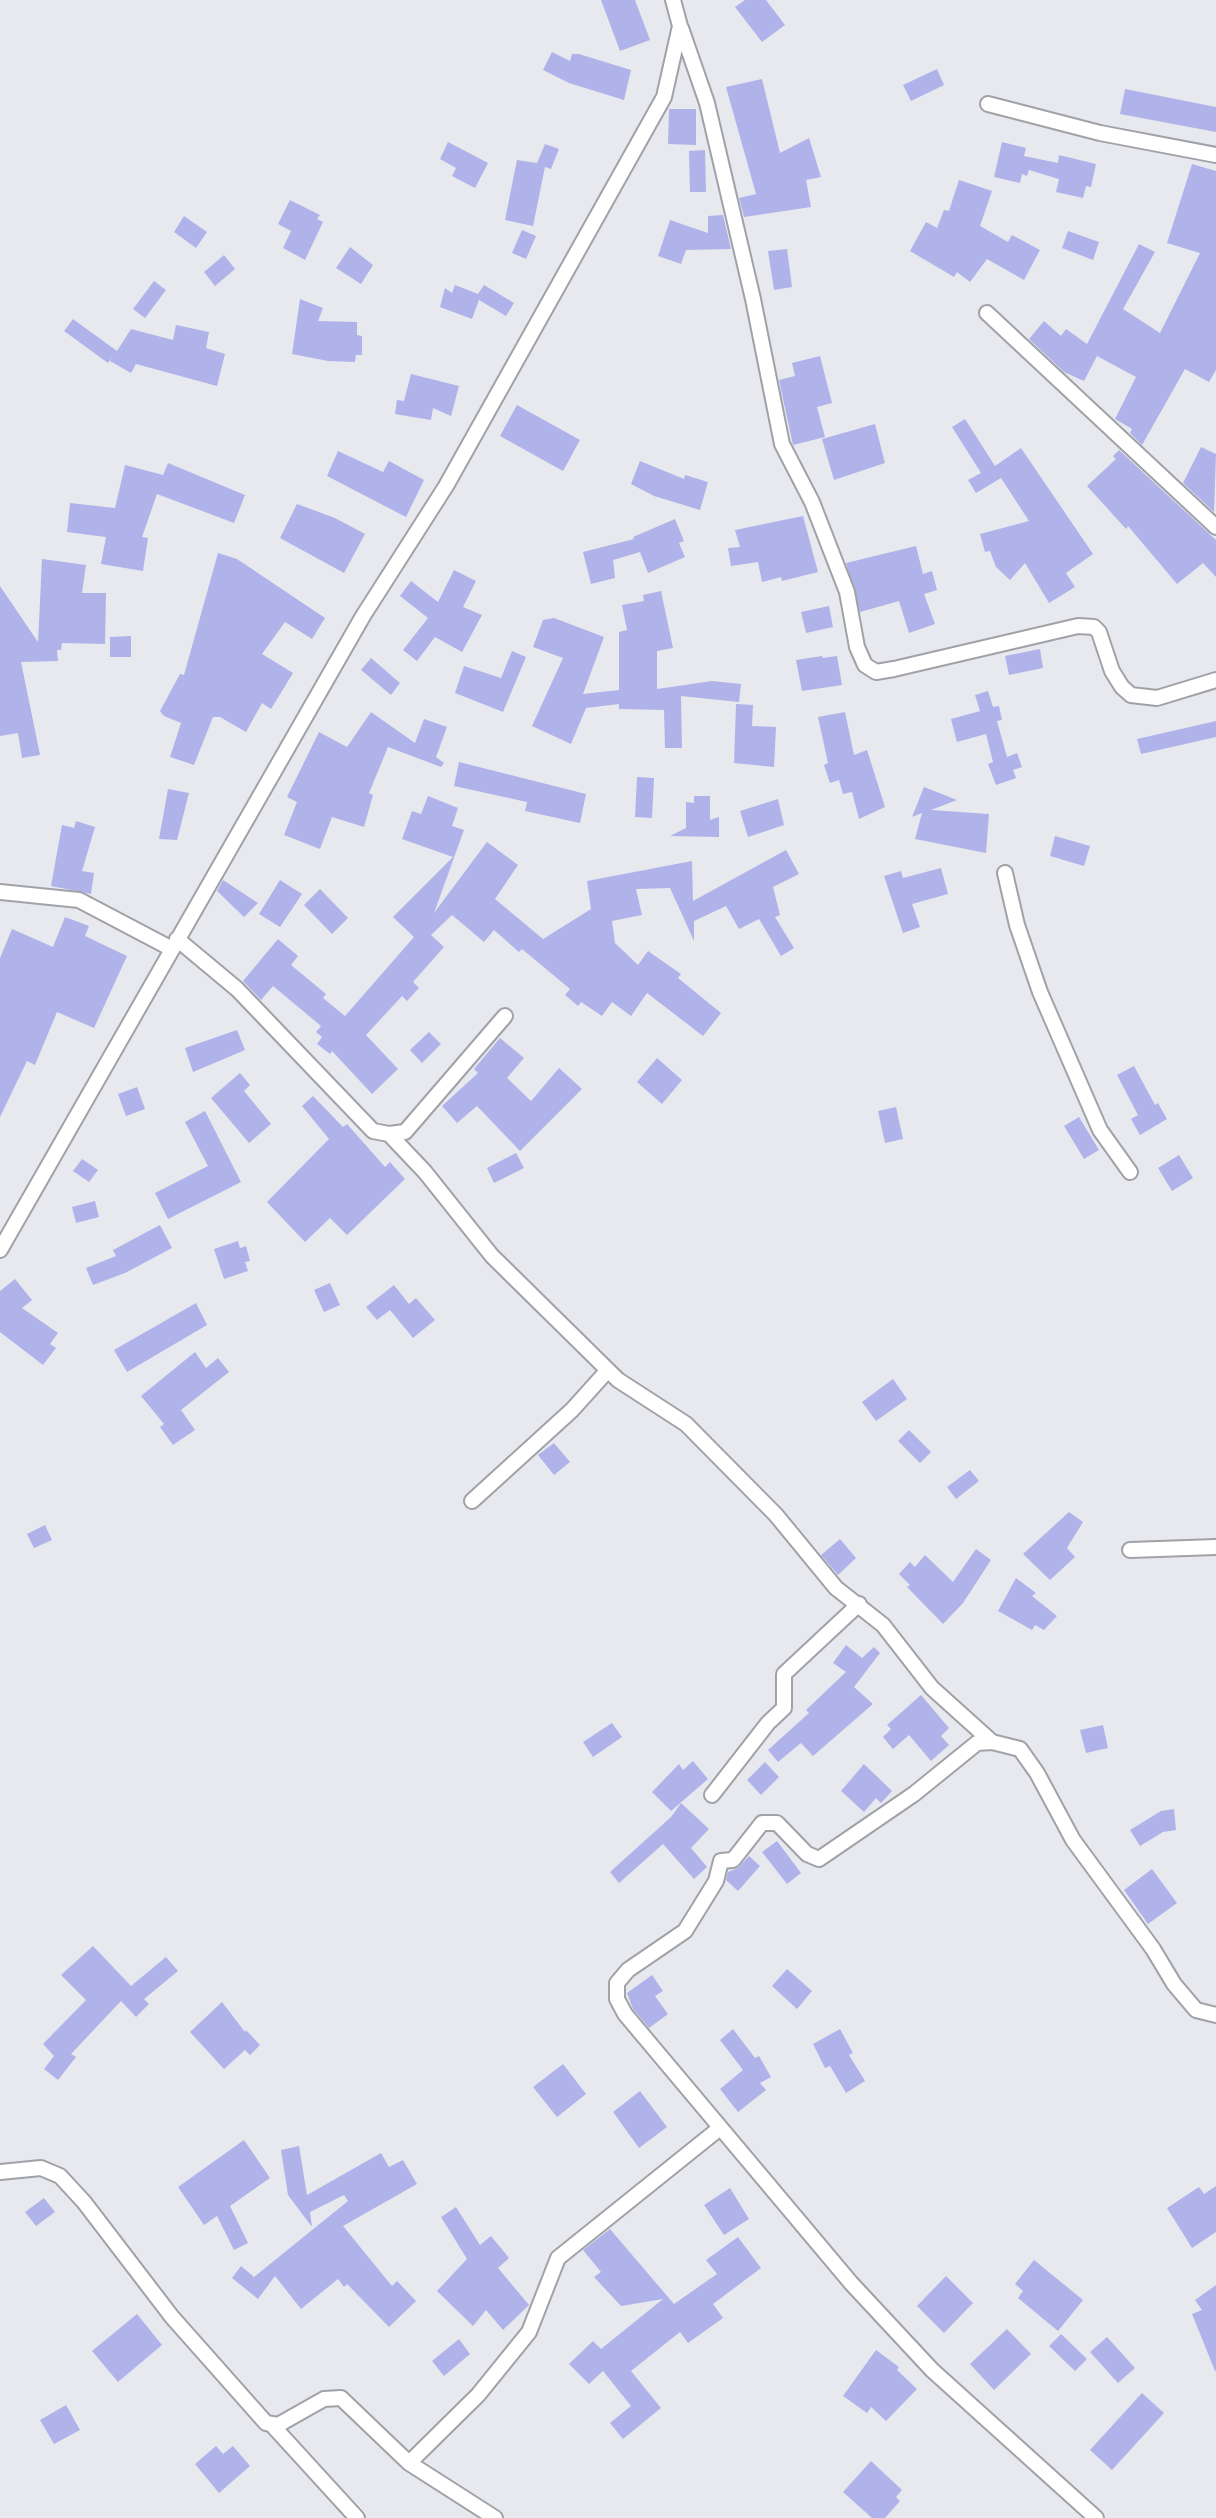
<!DOCTYPE html>
<style>
body{margin:0}
canvas{display:block;background:#e8e8ef}
</style>
<canvas width="1216" height="2518"></canvas>
<script>
const c = document.querySelector('canvas').getContext('2d');
c.lineJoin = 'round';
function paint(path, color) { c.fillStyle = color; c.fill(path, 'evenodd'); }
const shape = rows => new Path2D(rows.map(r => 'M' + r).join(''));
function stroke(path, color, width, dash) { c.strokeStyle = color; c.lineWidth = width; c.lineCap = dash ? 'butt' : 'round'; c.setLineDash(dash || []); c.stroke(path); }
paint(shape([
 [601,0,635,0,650,40,620,51],
 [745,0,766,0,785,25,762,42,735,7],
 [552,52,570,61,572,54,579,54,631,70,624,100,569,83,543,70],
 [937,69,944,85,911,101,903,85],
 [762,79,780,153,809,138,821,177,806,180,811,207,744,217,739,198,756,194,726,87],
 [1125,89,1216,107,1216,132,1120,114],
 [669,109,696,109,696,145,668,144],
 [448,142,488,163,475,188,452,176,456,168,440,159],
 [1002,142,1026,148,1024,156,1058,163,1059,155,1096,164,1091,187,1086,186,1083,198,1056,192,1059,179,1029,170,1027,176,1022,174,1020,183,994,177],
 [545,144,559,149,551,169,545,167,533,226,505,220,517,160,537,163],
 [705,150,706,192,690,192,689,151],
 [1192,164,1216,171,1216,370,1209,382,1185,369,1142,445,1130,433,1132,429,1115,419,1136,377,1097,356,1084,381,1064,372,1029,339,1044,321,1061,336,1066,329,1087,344,1139,244,1155,252,1123,309,1160,333,1200,253,1167,243],
 [959,180,992,191,980,226,1008,242,1012,235,1040,250,1024,280,987,259,970,282,957,272,954,277,910,251,926,222,937,228,944,210,949,211],
 [290,200,320,215,317,219,323,222,305,260,283,248,291,231,278,224],
 [723,215,731,249,686,250,681,264,658,256,670,220,708,233,708,216],
 [184,216,207,232,196,248,174,232],
 [522,230,536,236,526,259,512,253],
 [1068,231,1099,242,1093,260,1062,248],
 [350,247,373,265,361,284,336,268],
 [787,249,792,287,774,290,768,251],
 [224,255,235,269,215,286,204,272],
 [154,281,166,290,145,318,133,309],
 [455,285,478,294,484,285,514,303,506,316,479,300,472,319,440,307,445,288,452,293],
 [300,299,323,308,318,321,357,322,357,335,362,336,362,355,356,355,355,362,328,361,292,354],
 [73,319,117,351,131,329,173,340,176,325,209,332,206,348,225,354,217,386,136,364,131,373,110,361,114,355,108,363,64,331],
 [820,356,832,403,817,407,825,437,793,445,779,380,795,376,792,363],
 [411,374,459,386,451,416,433,408,431,420,395,414,397,400,404,401],
 [517,405,580,440,563,471,500,436],
 [965,419,995,466,1021,448,1093,554,1066,573,1075,587,1049,603,1025,563,1010,580,996,567,990,551,985,552,980,534,1029,521,1001,478,976,493,968,480,981,473,952,427],
 [875,424,885,463,834,480,822,439],
 [1201,447,1216,454,1214,512,1183,483],
 [1119,450,1216,540,1216,577,1203,563,1177,584,1128,526,1126,529,1087,486,1116,459,1113,456],
 [338,451,383,472,389,461,424,480,406,517,327,476],
 [640,461,684,479,685,475,708,482,700,510,654,496,631,484],
 [168,463,245,495,234,523,157,494,142,537,148,538,143,571,101,564,106,537,67,532,70,503,115,508,125,465,163,475],
 [297,504,335,518,365,534,344,573,280,538],
 [803,516,818,572,782,581,781,577,762,582,758,562,731,566,728,548,740,547,735,530],
 [675,519,684,541,679,543,685,557,648,573,640,552,613,560,615,578,591,584,583,552,634,539,633,537],
 [916,546,923,574,932,571,937,590,924,594,935,624,909,633,899,601,860,612,846,563],
 [218,553,237,559,325,618,312,639,285,622,262,654,293,673,271,709,262,703,246,732,220,717,213,717,194,765,170,757,181,723,164,716,160,711,180,674,184,675],
 [42,559,86,565,82,593,106,593,105,644,62,643,61,650,57,650,58,661,21,662,40,755,22,758,18,733,0,736,0,586,38,642],
 [454,570,476,581,463,607,482,615,462,652,435,637,417,661,403,650,428,618,400,596,411,581,438,602],
 [661,591,673,648,657,651,657,689,712,681,741,684,739,702,681,696,682,748,665,748,664,710,619,709,619,704,586,708,571,744,532,726,563,658,533,647,543,620,554,618,604,637,583,694,619,690,619,632,627,630,622,605,644,601,643,595],
 [829,606,833,627,806,633,801,612],
 [131,636,131,657,110,657,110,637],
 [1040,649,1043,668,1009,675,1005,656],
 [512,651,526,657,503,712,455,693,464,666,501,678],
 [822,656,823,658,837,656,842,685,802,691,796,660],
 [371,658,400,683,391,695,361,670],
 [988,691,993,707,999,706,1002,720,997,721,1007,757,1017,753,1022,767,1013,770,1016,778,996,785,988,764,993,762,986,734,957,742,951,719,980,711,975,695],
 [736,704,753,705,752,726,776,727,774,767,734,763],
 [371,712,415,743,424,719,447,727,436,757,444,763,441,767,388,747,369,793,373,795,364,827,332,817,320,849,284,835,297,802,287,797,319,732,347,747],
 [845,712,854,755,867,750,885,807,859,819,852,792,843,794,839,780,830,783,824,765,828,763,818,717],
 [1216,721,1216,737,1141,754,1137,739],
 [459,762,586,794,580,823,525,811,527,802,454,786],
 [637,777,654,778,652,818,635,817],
 [924,787,957,800,931,810,989,814,986,853,915,839,922,813,912,817],
 [168,789,189,793,177,840,159,839],
 [428,796,458,808,452,826,464,830,434,913,487,842,518,865,495,899,543,939,591,909,587,881,692,861,693,901,786,850,799,874,773,887,780,915,775,917,794,948,781,956,759,919,739,929,726,906,694,921,694,941,670,888,636,889,642,915,612,921,615,943,638,965,648,951,681,974,678,978,721,1013,703,1036,647,993,631,1016,612,1002,602,1016,581,1002,578,1006,565,995,570,989,522,949,519,952,494,930,484,942,452,915,431,935,444,947,413,982,419,988,407,1001,402,996,366,1035,398,1069,372,1094,332,1051,330,1054,317,1044,322,1037,316,1032,321,1026,273,986,261,1000,243,981,278,939,298,956,291,965,326,994,323,998,345,1016,414,937,393,917,453,857,402,839,412,811,421,814],
 [694,796,710,796,710,820,719,817,719,837,670,836,686,828,686,802,694,803],
 [778,799,784,825,748,837,740,811],
 [76,821,95,827,82,871,94,873,91,894,51,886,62,825,74,828],
 [1055,836,1090,846,1084,866,1050,856],
 [941,868,948,894,912,904,920,927,903,933,884,876,901,871,903,878],
 [223,880,258,903,244,917,217,891],
 [280,880,302,894,280,927,259,914],
 [320,889,348,918,332,934,304,905],
 [65,917,89,926,85,936,127,956,94,1028,57,1012,35,1065,27,1061,0,1117,0,958,12,929,53,947],
 [237,1030,245,1050,193,1072,185,1048],
 [429,1032,441,1044,422,1063,410,1050],
 [500,1038,524,1058,507,1078,531,1101,559,1068,582,1089,520,1151,477,1106,457,1123,442,1106,478,1073,474,1069],
 [657,1058,682,1080,662,1104,637,1082],
 [1134,1066,1155,1105,1158,1103,1167,1119,1140,1135,1131,1119,1138,1115,1117,1075],
 [240,1073,250,1085,244,1091,271,1124,249,1143,211,1098],
 [137,1087,145,1109,126,1116,118,1094],
 [313,1096,343,1127,347,1124,385,1167,390,1162,405,1179,347,1235,330,1218,305,1242,267,1202,329,1139,302,1106],
 [896,1107,903,1139,885,1143,878,1111],
 [205,1111,241,1182,168,1219,155,1193,208,1166,185,1122],
 [1079,1117,1099,1150,1084,1159,1064,1126],
 [516,1153,524,1168,494,1183,487,1168],
 [1179,1155,1193,1178,1172,1191,1158,1168],
 [82,1159,98,1170,89,1182,73,1171],
 [95,1201,99,1217,76,1223,72,1207],
 [160,1225,172,1248,125,1273,93,1285,86,1268,116,1256,113,1250],
 [238,1241,240,1248,246,1246,250,1261,245,1262,248,1271,224,1279,214,1249],
 [15,1279,32,1300,22,1308,58,1333,50,1344,56,1348,43,1365,0,1332,0,1291],
 [330,1283,340,1305,324,1312,314,1290],
 [394,1285,409,1304,416,1298,435,1320,413,1338,390,1310,377,1320,366,1307],
 [196,1303,207,1325,127,1372,114,1350],
 [195,1352,206,1368,218,1358,229,1372,181,1410,195,1430,173,1445,160,1427,164,1424,141,1396],
 [893,1379,907,1399,876,1421,862,1402],
 [909,1430,931,1452,920,1463,898,1441],
 [554,1443,570,1462,554,1475,538,1455],
 [970,1470,979,1481,956,1499,947,1487],
 [1069,1512,1083,1522,1067,1548,1075,1557,1050,1580,1023,1554],
 [45,1525,52,1540,34,1548,27,1534],
 [840,1539,856,1558,838,1575,821,1555],
 [976,1549,991,1560,963,1603,943,1624,907,1587,910,1585,899,1574,910,1562,915,1567,925,1555,953,1582],
 [1016,1578,1036,1593,1032,1596,1057,1616,1044,1630,1035,1625,1032,1630,998,1611],
 [846,1645,862,1658,874,1647,880,1653,854,1687,873,1704,813,1756,801,1743,778,1762,768,1750,809,1713,806,1710,846,1672,833,1663],
 [921,1695,949,1728,941,1736,949,1745,931,1761,909,1735,893,1749,883,1737,891,1729,887,1725],
 [612,1723,622,1737,593,1757,583,1742],
 [1103,1725,1108,1748,1086,1753,1080,1730],
 [693,1761,708,1779,671,1811,652,1792,679,1764,683,1770],
 [765,1762,779,1777,761,1795,747,1780],
 [864,1764,892,1791,881,1803,876,1798,864,1812,841,1791],
 [681,1803,709,1829,691,1848,707,1867,694,1879,663,1844,619,1883,610,1872,671,1817],
 [1174,1809,1176,1830,1163,1832,1140,1846,1130,1830,1161,1811],
 [777,1841,801,1873,787,1884,762,1852],
 [749,1856,760,1866,738,1891,726,1880,728,1872,738,1868],
 [1152,1869,1177,1903,1148,1924,1124,1890],
 [93,1946,131,1986,166,1957,178,1971,144,1999,149,2004,136,2017,121,2001,71,2054,76,2057,58,2080,44,2069,54,2056,43,2044,86,2000,61,1975],
 [787,1969,812,1991,797,2009,772,1986],
 [652,1975,663,1991,655,1996,668,2014,649,2028,633,2009,627,1993],
 [222,2002,245,2032,246,2030,260,2045,250,2055,245,2050,224,2069,190,2032],
 [733,2029,755,2058,759,2056,771,2077,760,2083,766,2090,738,2112,720,2089,743,2070,720,2040],
 [840,2029,853,2053,849,2055,865,2081,846,2093,830,2066,825,2068,813,2044],
 [563,2064,586,2094,557,2117,533,2087],
 [640,2091,667,2127,639,2148,613,2112],
 [244,2140,270,2178,230,2206,248,2243,234,2250,217,2216,204,2225,178,2187],
 [299,2146,307,2195,381,2153,389,2167,403,2160,417,2184,343,2226,392,2286,397,2281,416,2301,389,2327,347,2284,344,2287,338,2279,301,2309,275,2276,258,2299,232,2278,241,2266,254,2277,348,2201,344,2195,310,2212,312,2227,288,2195,281,2150],
 [1216,2186,1216,2232,1192,2248,1167,2208,1199,2187,1204,2194],
 [730,2188,749,2219,724,2235,704,2205],
 [44,2198,55,2212,36,2226,25,2212],
 [456,2207,480,2245,491,2236,509,2258,498,2268,529,2305,503,2330,486,2310,473,2326,437,2291,467,2259,441,2217],
 [610,2229,674,2304,717,2274,706,2260,738,2237,761,2268,713,2304,723,2318,688,2343,680,2332,631,2371,661,2408,623,2439,610,2423,631,2406,603,2371,589,2384,569,2364,593,2341,601,2349,663,2299,621,2306,594,2277,601,2272,583,2250],
 [1034,2260,1083,2300,1058,2331,1018,2298,1023,2291,1015,2284],
 [946,2276,973,2303,944,2333,917,2306],
 [1216,2285,1216,2371,1215,2371,1192,2314,1202,2310,1195,2300],
 [137,2314,162,2345,118,2382,92,2351],
 [1007,2329,1031,2354,994,2390,970,2364],
 [1061,2334,1087,2359,1075,2371,1049,2346],
 [1107,2337,1135,2368,1118,2383,1090,2352],
 [459,2339,470,2354,444,2376,432,2361],
 [876,2350,899,2367,897,2370,917,2389,886,2421,871,2407,867,2413,843,2396],
 [1142,2393,1164,2413,1112,2470,1090,2450],
 [66,2405,80,2430,54,2444,40,2420],
 [216,2446,223,2454,233,2446,250,2466,219,2493,195,2464],
 [871,2461,902,2490,896,2497,900,2501,885,2518,872,2518,843,2492]
]), '#b0b3e9');
const minor = shape([
 [681,28,707,103,753,299,782,444,812,502,847,592,857,647,865,665,876,672,894,669,1078,626,1094,627,1099,632,1112,671,1122,687,1131,695,1157,698,1216,680],
 [988,104,1100,133,1216,155],
 [987,313,1216,527],
 [1005,873,1017,925,1040,992,1100,1130,1130,1172],
 [0,892,79,900,172,949],
 [177,939,237,989,373,1131,389,1134,405,1132,505,1016],
 [389,1134,425,1172,492,1256,618,1380,686,1424,776,1515,836,1588,883,1625,932,1688,992,1742],
 [0,1250,363,616,446,486,664,97,680,26,673,0],
 [472,1501,572,1410,608,1370],
 [1130,1550,1216,1547],
 [712,1795,768,1723,784,1708,784,1674,859,1604],
 [0,2172,41,2168,60,2176,84,2202,172,2317,266,2423,278,2425,324,2399,341,2398,409,2463,495,2518],
 [273,2426,357,2518],
 [409,2463,478,2395,529,2332,558,2258,720,2128],
 [1096,2518,932,2370,851,2283,625,2014,617,1999,617,1983,628,1970,685,1931,716,1881,721,1861,733,1860,762,1823,777,1823,807,1854,819,1859,914,1794,977,1743,992,1742,1020,1749,1037,1773,1073,1840,1153,1949,1174,1984,1196,2010,1216,2015]
]);
stroke(minor, '#a1a2a8', 18);
stroke(minor, '#fff', 14);
</script>
